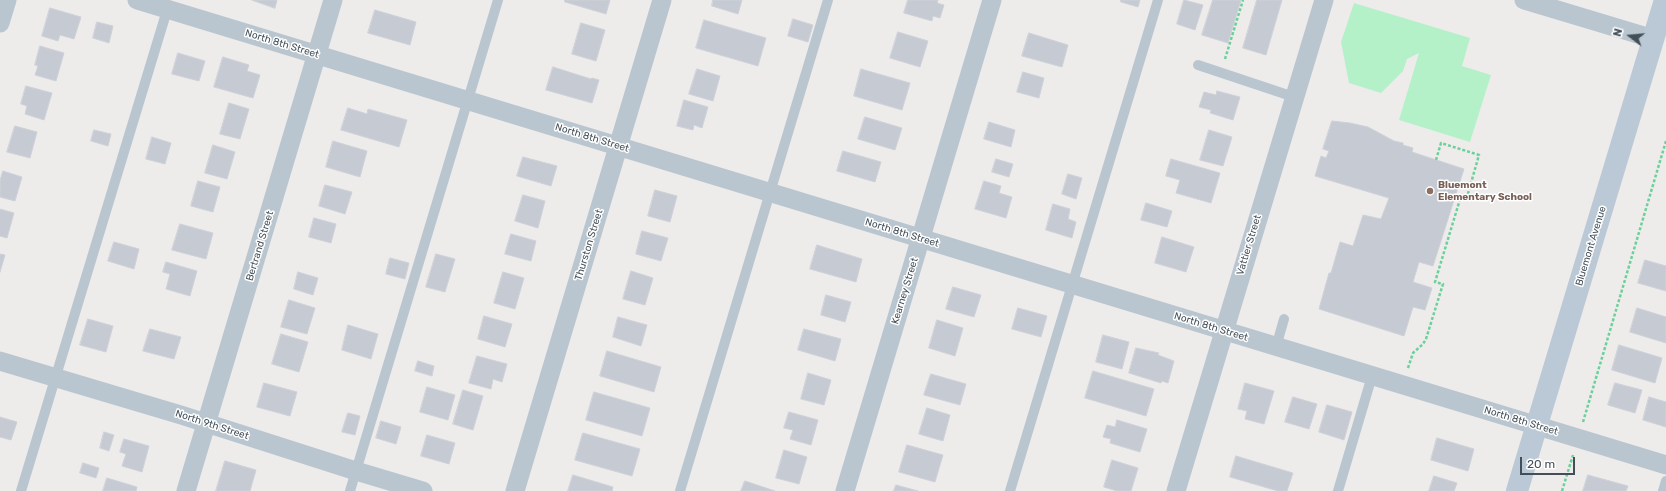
<!DOCTYPE html>
<html>
<head>
<meta charset="utf-8">
<style>
  body { margin:0 }
  #map { position:relative; width:1666px; height:491px; overflow:hidden; background:#eeebeb; font-family:Rubik,sans-serif }
  canvas { display:block }
  .north { position:absolute; left:1610px; top:16px; width:40px; height:40px; -webkit-text-stroke:3px #fff; paint-order:stroke; rotate:286deg; font-size:11px; font-weight:700; line-height:16px; text-align:center; color:#424f59 }
  .north::after { content:''; display:block; margin:auto; width:14px; height:18px; background:#424f59; clip-path:polygon(50% 0,100% 100%,50% 72%,0 100%) }
  .scale { position:absolute; left:1520px; top:457px; width:55px; height:18px; box-sizing:border-box; border:2px solid #424f59; border-top:0; padding-left:5px; font-size:12px; line-height:14px; white-space:nowrap; color:#424f59; -webkit-text-stroke:3px #fff; paint-order:stroke }
</style>
</head>
<body>
<div id="map">
<canvas width="1666" height="491"></canvas>
<div class="north">N</div>
<div class="scale">20 m</div>
</div>
<script>
const g = document.querySelector('canvas').getContext('2d');
g.lineJoin = 'round';
function paint(path, color) {
  g.fillStyle = color;
  g.fill(path, 'evenodd');
}
function stroke(path, color, width, dash) {
  g.strokeStyle = color;
  g.lineWidth = width;
  g.lineCap = dash ? 'butt' : 'round';
  g.setLineDash(dash || []);
  g.stroke(path);
}
function write(font, color, halo, rows, align = 'center') {
  g.font = font + ' Rubik,sans-serif';
  g.lineWidth = 3;
  g.setLineDash([]);
  g.textBaseline = 'middle';
  g.strokeStyle = halo;
  g.fillStyle = color;
  for (const [text, x, y, turn = 0] of rows) {
    g.save();
    g.translate(x, y);
    g.rotate((+turn || 0) * Math.PI / 180);
    g.textAlign = isNaN(turn) ? turn : align;
    if (halo) g.strokeText(text, 0, 0);
    g.fillText(text, 0, 0);
    g.restore();
  }
}
const green = new Path2D(`
  M1354 3 1470 38 1462 66 1491 75 1470 142 1399 120 1419 53 1407 59 1403 71 1381 93 1349 83 1341 42Z`);
const building = new Path2D(`
  M252 0H277L275 8Z
  M565 0H610L606 14 565 2Z
  M713 0H742L738 14 712 6Z
  M908 0H938L937 3 944 5 940 18 933 16 932 21 904 13Z
  M1121 0H1140L1138 7 1121 2Z
  M1184 0 1203 5 1195 30 1177 24Z
  M1213 0H1241L1228 43 1202 35Z
  M1257 0H1282L1266 55 1243 48Z
  M50 8 81 17 74 39 60 35 58 41 42 36Z
  M375 10 416 22 410 45 368 33Z
  M793 19 813 25 808 42 788 36Z
  M704 20 766 38 758 66 696 48Z
  M97 22 113 26 109 43 93 38Z
  M581 23 605 30 596 61 572 54Z
  M898 32 928 41 920 67 890 58Z
  M1029 33 1068 45 1062 67 1022 56Z
  M40 46 64 53 56 81 35 75 38 66 35 65Z
  M178 53 205 61 199 81 172 74Z
  M223 57 249 65 247 71 260 75 253 98 214 87Z
  M553 67 591 79 592 78 599 80 592 103 546 90Z
  M697 69 720 76 713 101 689 94Z
  M861 69 910 83 902 110 854 96Z
  M1023 72 1044 78 1039 98 1017 92Z
  M26 86 52 93 44 120 25 114 27 106 21 104Z
  M1217 91 1240 97 1233 120 1210 113 1211 110 1199 107 1204 92 1216 95Z
  M684 100 708 107 702 128 694 125 693 130 677 126Z
  M229 103 249 109 240 139 220 134Z
  M348 108 367 114 368 109 407 120 399 147 341 130Z
  M865 117 902 128 895 150 858 139Z
  M1332 121 1350 123 1368 127 1394 141 1403 143V145L1413 148 1412 152 1464 169 1433 266 1419 262 1413 282 1432 288 1425 310 1413 307 1404 336 1319 309 1329 273H1331L1340 242 1353 246 1363 215 1381 219 1389 198 1315 176 1321 156 1326 158 1329 151 1323 149Z
  M989 122 1015 130 1011 147 984 139Z
  M15 126 37 132 30 158 7 152Z
  M94 130 111 134 108 146 91 141Z
  M1209 130 1232 137 1223 166 1200 160Z
  M152 137 171 143 165 164 146 159Z
  M333 141 367 151 360 177 326 167Z
  M213 145 235 152 227 179 205 173Z
  M843 151 881 162 875 182 837 171Z
  M523 157 557 166 551 186 517 176Z
  M996 159 1013 164 1009 177 992 172Z
  M1171 159 1220 173 1211 203 1176 193 1180 180 1166 176Z
  M3 171 22 177 15 201 0 197V181Z
  M1068 174 1082 178 1076 199 1062 194Z
  M198 181 220 187 213 212 191 206Z
  M984 181 1001 186 999 193 1012 197 1006 218 975 209Z
  M325 185 352 192 345 214 319 206Z
  M655 190 677 196 670 222 648 216Z
  M523 195 545 201 538 228 515 221Z
  M1146 203 1172 211 1167 227 1141 220Z
  M1053 204 1070 209 1068 219 1076 222 1072 238 1046 230Z
  M0 209 14 213 7 238 0 236Z
  M314 218 336 224 331 243 309 237Z
  M180 224 213 233 206 259 172 250Z
  M642 231 668 238 661 261 636 254Z
  M511 234 536 241 531 261 505 254Z
  M1162 237 1194 247 1186 272 1155 263Z
  M114 242 139 249 134 269 108 261Z
  M817 245 862 259 856 282 810 269Z
  M0 254 5 255 0 272Z
  M436 254 455 259 445 292 426 287Z
  M390 258 409 263 405 279 386 274Z
  M1645 260 1666 266V291L1638 283Z
  M166 262 197 271 190 296 166 289 170 274 163 272Z
  M631 271 653 278 645 305 623 299Z
  M298 272 318 278 313 295 294 289Z
  M503 272 524 278 515 309 494 303Z
  M953 287 981 295 974 317 946 309Z
  M826 295 851 302 845 322 821 315Z
  M289 300 315 308 307 334 281 327Z
  M1018 308 1047 316 1041 337 1012 329Z
  M1637 308 1666 317V343L1630 332Z
  M484 316 512 324 505 347 478 339Z
  M618 317 647 325 641 346 613 337Z
  M88 319 113 326 106 352 80 345Z
  M937 320 963 328 955 356 929 348Z
  M348 325 378 334 371 359 342 350Z
  M150 329 181 337 174 359 143 351Z
  M804 329 841 339 835 361 798 350Z
  M281 334 308 342 299 372 272 364Z
  M1103 335 1129 342 1122 369 1096 362Z
  M1619 345 1662 358 1655 383 1612 370Z
  M1136 348 1159 353 1158 355 1174 361 1168 383 1162 381 1161 383 1129 373Z
  M607 351 661 367 654 392 600 376Z
  M477 356 507 364 502 382 493 379 491 389 469 383Z
  M418 361 434 366 432 376 415 371Z
  M1093 371 1154 389 1146 416 1085 398Z
  M808 373 831 380 824 405 801 399Z
  M931 374 966 384 960 405 924 395Z
  M264 383 297 392 290 416 257 407Z
  M1245 383 1274 391 1264 424 1245 419 1247 411 1238 409Z
  M1615 383 1642 390 1635 413 1608 405Z
  M427 387 455 395 448 420 420 412Z
  M463 390 483 396 473 430 453 424Z
  M594 392 650 408 642 436 586 420Z
  M1293 397 1317 404 1309 429 1285 422Z
  M1649 397 1666 402V427L1643 420Z
  M1327 405 1352 412 1344 440 1319 432Z
  M927 408 950 415 943 441 919 434Z
  M789 412 818 420 811 445 790 439 793 430 784 428Z
  M348 413 360 416 355 435 342 432Z
  M0 417 17 422 11 440 0 437Z
  M1117 420 1147 429 1140 452 1110 443 1111 439 1103 437 1107 425 1115 427Z
  M381 421 401 427 396 444 376 438Z
  M104 432 114 435 109 451 100 448Z
  M583 433 640 449 632 476 575 460Z
  M427 435 455 443 449 464 421 456Z
  M1437 438 1474 449 1468 471 1431 460Z
  M124 439 149 446 142 472 122 466 126 454 120 452Z
  M907 445 943 455 935 482 899 472Z
  M784 450 807 457 799 484 776 478Z
  M1236 456 1293 473 1287 491H1278L1230 477Z
  M1112 460 1138 468 1131 491H1117L1104 487Z
  M225 461 256 470 250 491H216Z
  M83 463 99 468 96 478 80 473Z
  M573 475 613 487 612 491H568Z
  M1588 475 1628 486 1626 491H1583Z
  M1434 476 1457 483 1454 491H1429Z
  M107 478 137 487 136 491H103Z
  M745 481 775 491H741Z
  M896 485 918 491H894Z`);
const path = new Path2D(`
  M1225 59 1243 0
  M1408 368 1413 353 1423 344 1426 339 1443 284 1435 282 1461 196 1467 197 1479 155 1441 143 1436 160
  M1583 422 1666 141
  M1562 491 1573 455`);
const service = new Path2D(`
  M1198 65 1294 97
  M1276 347 1284 319
  M21 491 168 7
  M350 491 498 0
  M680 491 828 0
  M1010 491 1158 0
  M1338 491 1372 376
  M1663 491 1666 481`);
const minor = new Path2D(`
  M137 0 1666 465
  M1524 0 1654 39
  M0 23 7 0
  M0 361 181 415 356 471 423 491
  M186 491 333 0
  M515 491 662 0
  M845 491 992 0
  M1176 491 1324 0`);
const secondary = new Path2D(`
  M1517 491 1665 0`);
const markers = [
  [1430,191,4,"#8d6e63"]
];
const streetNames = [
  ["North 8th Street",282,44,17],
  ["North 8th Street",592,138,17],
  ["North 8th Street",902,233,17],
  ["Thurston Street",589,245,-73],
  ["Vattier Street",1249,245,-73],
  ["Bertrand Street",260,246,-73],
  ["Bluemont Avenue",1591,246,-73],
  ["Kearney Street",905,291,-73],
  ["North 8th Street",1211,327,17],
  ["North 8th Street",1521,421,17],
  ["North 9th Street",212,425,18]
];
const educationNames = [
  ["Bluemont",1438,185],
  ["Elementary School",1438,197]
];
paint(green, '#b4f1c9');
paint(building, '#c6cad2');
stroke(building, '#ced1d8', 1);
stroke(path, '#6ad19a', 2.5, [3, 2]);
stroke(service, '#bac6cf', 10);
stroke(minor, '#bac6cf', 19);
stroke(secondary, '#bbc9d6', 22);
for (const [x, y, r, color] of markers) {
  const dot = new Path2D();
  dot.arc(x, y, r, 0, 2 * Math.PI);
  g.fillStyle = color;
  g.fill(dot);
  stroke(dot, '#fff', 1.5);
}
write('10px', '#424f59', '#fff', streetNames);
write('bold 10px', '#785e54', '#fff', educationNames, 'left');
</script>
</body>
</html>
